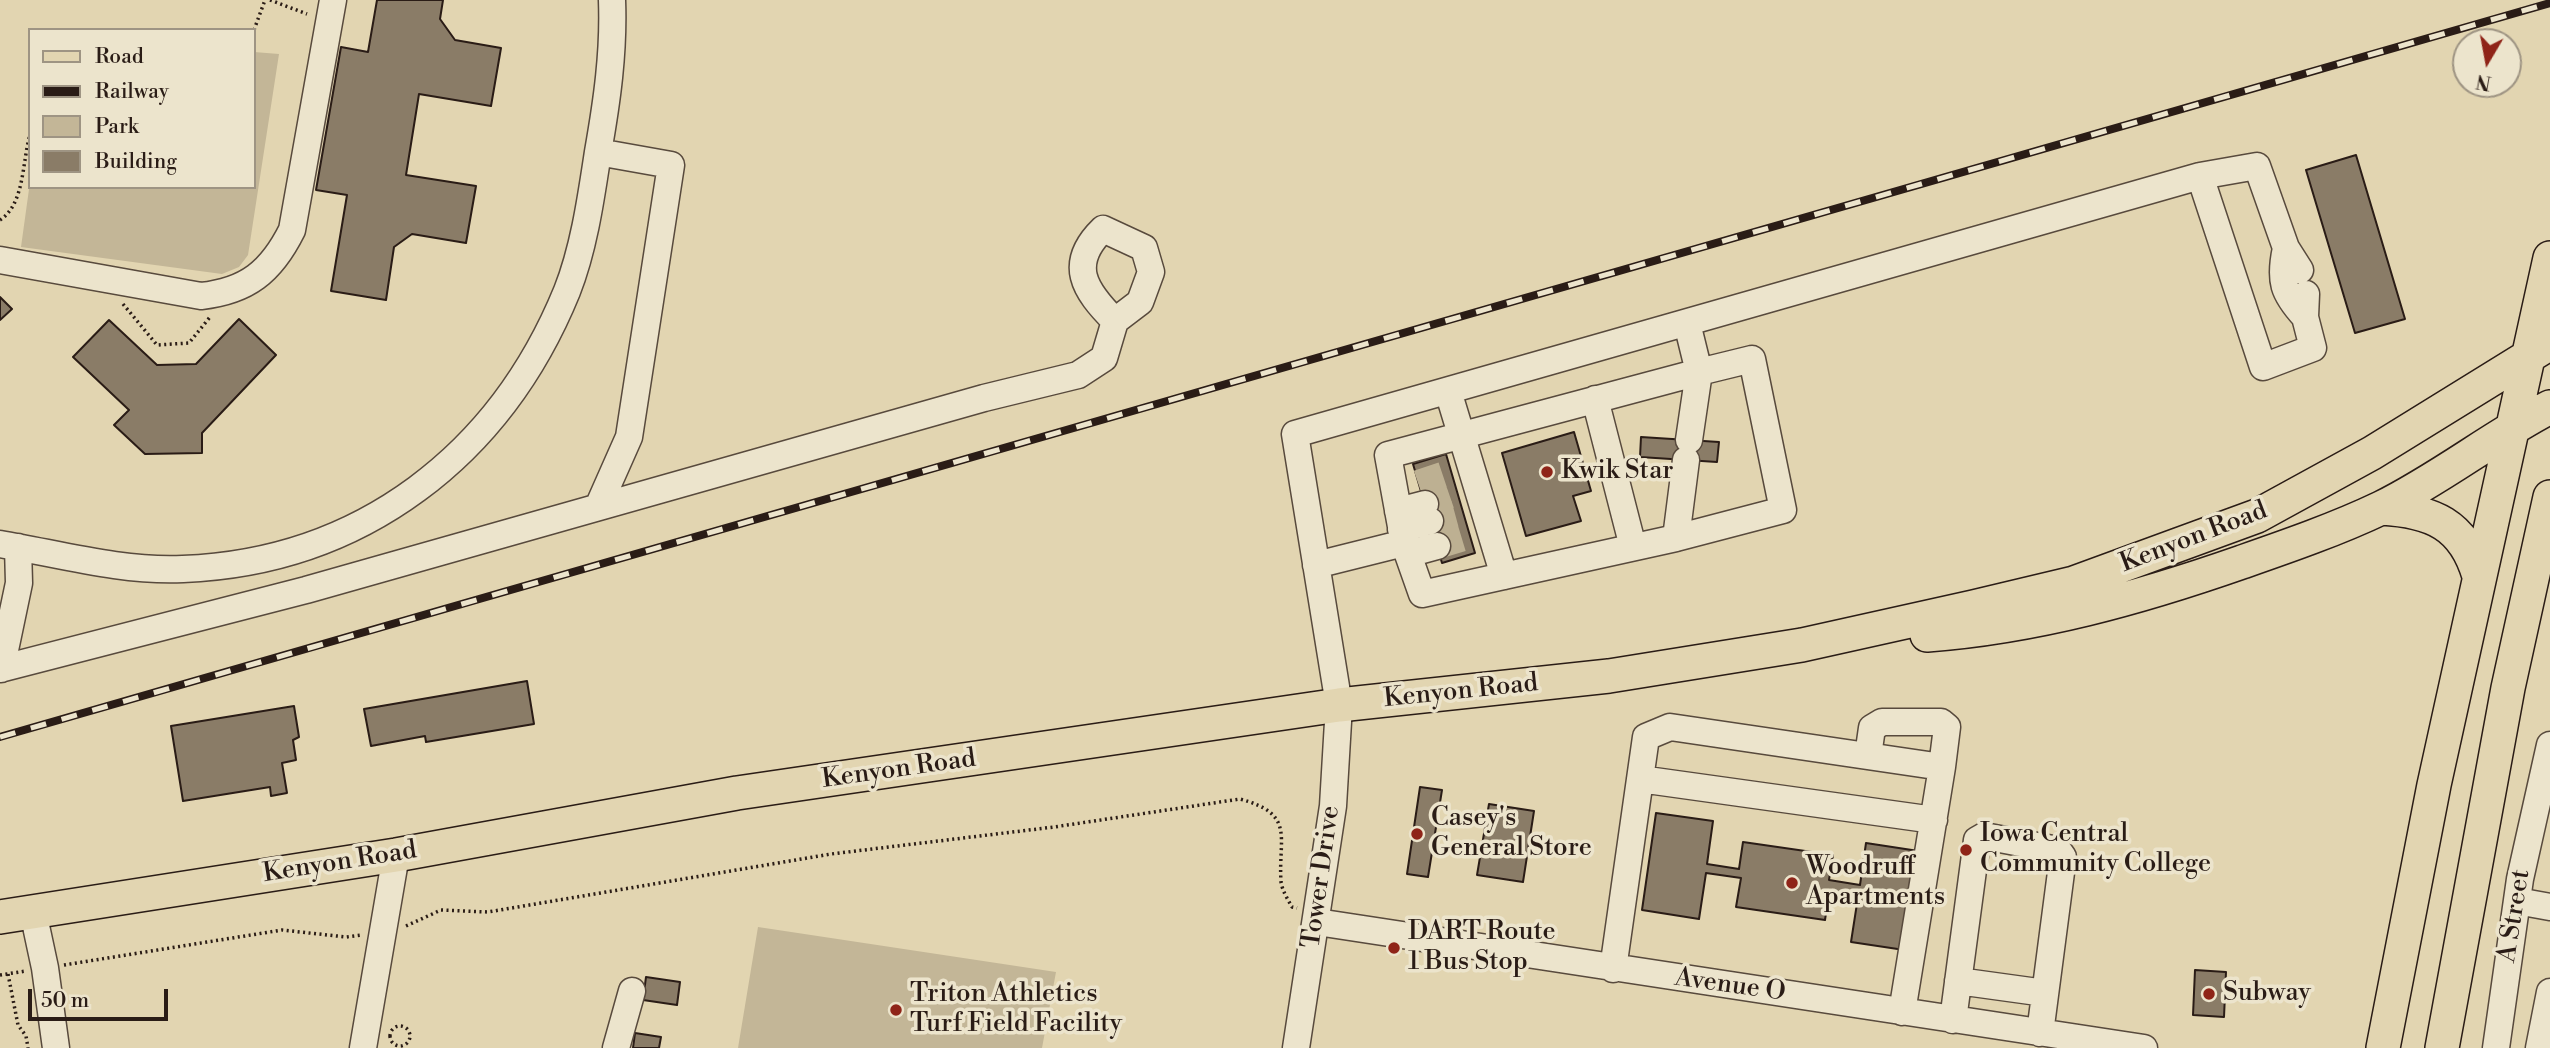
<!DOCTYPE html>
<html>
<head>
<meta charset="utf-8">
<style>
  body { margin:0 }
  #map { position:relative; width:2550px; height:1048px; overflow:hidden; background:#e2d5b1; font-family:"Libre Bodoni",serif }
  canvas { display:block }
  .legend { position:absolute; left:28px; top:28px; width:228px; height:161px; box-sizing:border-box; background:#ece4cc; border:2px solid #9e9483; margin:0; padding:9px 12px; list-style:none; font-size:21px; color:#2a1c16 }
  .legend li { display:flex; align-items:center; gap:14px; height:35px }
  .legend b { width:35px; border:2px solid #9e9483 }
  .north { position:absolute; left:2452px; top:28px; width:70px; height:70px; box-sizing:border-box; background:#ece4cc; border:2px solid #9e9483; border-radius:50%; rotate:190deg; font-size:19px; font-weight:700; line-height:28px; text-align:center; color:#2a1c16 }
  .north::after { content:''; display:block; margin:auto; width:24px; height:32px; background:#8f2418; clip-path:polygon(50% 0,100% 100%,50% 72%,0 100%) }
  .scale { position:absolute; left:28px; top:989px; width:140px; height:32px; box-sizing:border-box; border:4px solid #2a1c16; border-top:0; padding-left:9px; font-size:21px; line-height:24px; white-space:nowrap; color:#2a1c16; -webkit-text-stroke:5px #ece4cc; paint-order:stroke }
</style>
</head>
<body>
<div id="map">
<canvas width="2550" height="1048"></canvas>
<ul class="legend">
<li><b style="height:9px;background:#e2d5b1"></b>Road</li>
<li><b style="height:9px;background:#2a1c16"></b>Railway</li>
<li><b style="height:19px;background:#c3b697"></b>Park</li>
<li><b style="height:19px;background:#8a7c67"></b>Building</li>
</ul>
<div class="north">N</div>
<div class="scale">50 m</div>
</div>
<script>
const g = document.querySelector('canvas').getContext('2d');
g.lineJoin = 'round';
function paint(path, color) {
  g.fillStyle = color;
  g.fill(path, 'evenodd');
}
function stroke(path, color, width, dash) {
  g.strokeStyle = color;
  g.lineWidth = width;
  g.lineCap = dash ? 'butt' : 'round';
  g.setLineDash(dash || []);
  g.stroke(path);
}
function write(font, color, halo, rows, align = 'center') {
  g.font = font + ' "Libre Bodoni",serif';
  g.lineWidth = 7;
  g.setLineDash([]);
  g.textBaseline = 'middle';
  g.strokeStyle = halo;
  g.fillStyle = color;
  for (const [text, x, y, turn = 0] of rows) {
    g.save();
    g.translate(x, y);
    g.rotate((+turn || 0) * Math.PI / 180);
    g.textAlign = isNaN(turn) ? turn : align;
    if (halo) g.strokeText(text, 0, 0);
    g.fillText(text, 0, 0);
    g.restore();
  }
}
const green = new Path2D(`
  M254 52 279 54 248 255 239 267 222 274 21 247 30 182V187H254Z
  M758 927 1056 972 1042 1048H738Z`);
const building = new Path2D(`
  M377 0H443L440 19 455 40 501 48 491 106 419 94 406 175 476 186 466 243 412 234 394 247 386 300 331 291 347 195 316 190 341 47 368 52Z
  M2356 155 2405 319 2355 333 2306 170Z
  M0 297 12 309 0 320Z
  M239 319 276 355 202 433V453L145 454 114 425 129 410 73 357 109 320 157 365 196 364Z
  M1574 432 1591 491 1573 496 1581 521 1526 536 1502 453Z
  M1641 437 1719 442 1717 462 1640 457Z
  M1446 454 1475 553 1442 563 1413 464Z
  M527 681 534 724 426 742 425 736 371 746 364 709Z
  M294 706 299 737 293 740 296 760 282 763 287 793 271 796 270 787 183 801 171 726Z
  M1420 787 1442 790 1428 877 1407 874Z
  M1489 804 1534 811 1523 882 1477 875Z
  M1656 813 1713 821 1707 864 1739 869 1743 842 1833 855 1829 880 1860 885 1866 843 1925 852 1911 951 1851 942 1858 897 1829 893 1825 920 1736 907 1741 878 1706 873 1699 919 1642 910Z
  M2195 970 2226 972 2224 1017 2193 1015Z
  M646 977 680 982 677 1005 643 1000Z
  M635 1033 661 1037 659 1048H633Z`);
const minorTunnel = new Path2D(`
  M1418 483 1451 472
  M1425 504 1457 493
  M1430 521 1463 512
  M1437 546 1470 536`);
const path = new Path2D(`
  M270 0 307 14
  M254 30 265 0
  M0 220C25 204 22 161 30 135
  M123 304 157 345 189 343 210 317
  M406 926 441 910 488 912 831 854 1054 827 1240 799C1296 814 1278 837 1281 882 1282 890 1288 900 1292 907L1297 908
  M64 965 282 930 346 937 361 935
  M8 974 18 1025 26 1036 28 1048
  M0 975 26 971
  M390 1036a10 10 0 1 1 20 0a10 10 0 1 1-20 0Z`);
const minor = new Path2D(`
  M598 152 671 165 629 437 598 507
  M2200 176 2263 367 2313 348 2305 317 2306 294
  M2286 248C2279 281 2283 293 2305 317
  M0 260 201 296C247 291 271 272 292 230L333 0
  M1448 391 1504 576
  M1595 399 1633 547
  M1398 511 1425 504
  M1401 529 1430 521
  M1676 538 1686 460
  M1404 543 1422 594 1676 538 1783 510 1752 359 1699 372 1689 440
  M0 544C59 554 123 572 183 569 362 562 500 455 567 291 584 248 591 198 598 152 607 101 614 52 612 0
  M1408 554 1437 546
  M1316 565 1404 543 1388 455 1699 372 1687 323
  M0 669 306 590 984 398 1078 375 1104 358 1115 321 1140 302 1151 272 1144 248 1103 229C1067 264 1084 290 1115 321
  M1 669 19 583 18 547
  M1868 756 1872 728 1882 722H1941L1947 727 1942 767
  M1640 779 1934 820
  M2517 901 2550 907
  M33 912 45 968 56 1048
  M1317 922 2144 1048
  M1613 969 1646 737 1670 727 1942 767 1902 1012
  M1958 981 2045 993
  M1953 1020 1977 840 1984 836 2058 850 2063 857 2040 1033
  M363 1048 396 855
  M616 1048 632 991
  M1296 1048 1333 806 1339 705 1295 434 2200 176 2257 166 2286 248 2300 270
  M2496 1048 2520 879 2550 745
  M2539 1048 2550 992`);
const major = new Path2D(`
  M2381 508C2432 511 2464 524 2479 576
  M1927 635C2035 627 2139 598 2242 562 2288 546 2337 529 2381 508 2440 479 2492 437 2550 407
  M0 917 396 855 737 793 1339 705 1609 676 1802 645 1973 607 2074 583 2257 516 2372 453 2550 343
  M2383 1048 2434 785 2550 258
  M2442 1048 2508 688 2550 497`);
const rail = new Path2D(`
  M0 737 2550 3`);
const markers = [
  [1547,472,7,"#8f2418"],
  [1417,834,7,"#8f2418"],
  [1966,850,7,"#8f2418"],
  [1792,883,7,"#8f2418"],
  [1394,948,7,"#8f2418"],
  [2209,994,7,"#8f2418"],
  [896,1010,7,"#8f2418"]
];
const poiNames = [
  ["Kwik Star",1561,472],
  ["Casey's",1431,819],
  ["General Store",1431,849],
  ["Iowa Central",1980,835],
  ["Community College",1980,865],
  ["Woodruff",1806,868],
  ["Apartments",1806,898],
  ["DART Route",1408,933],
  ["1 Bus Stop",1408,963],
  ["Subway",2223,994],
  ["Triton Athletics",910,995],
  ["Turf Field Facility",910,1025]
];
const streetNames = [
  ["Kenyon Road",2194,538,-21],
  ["Kenyon Road",1461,692,-6],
  ["Kenyon Road",899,770,-8],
  ["Kenyon Road",340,863,-9],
  ["Tower Drive",1322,877,-82],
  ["A Street",2515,916,-81],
  ["Avenue O",1730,986,8]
];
paint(green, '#c3b697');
paint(building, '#8a7c67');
stroke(building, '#2a1c16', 2);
stroke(minorTunnel, '#bdb092', 26, [26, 13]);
stroke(minor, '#584a3d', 29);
stroke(major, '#2a1c16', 36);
stroke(path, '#2a1c16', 3.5, [2, 3.5]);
stroke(minor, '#ece4cc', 26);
stroke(major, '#e2d5b1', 33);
stroke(rail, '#2a1c16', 8);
stroke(rail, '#ece4cc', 5, [16]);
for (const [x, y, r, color] of markers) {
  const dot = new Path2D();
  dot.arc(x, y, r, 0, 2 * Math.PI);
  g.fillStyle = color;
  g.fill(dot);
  stroke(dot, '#ece4cc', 2.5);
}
write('26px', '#2a1c16', '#ece4cc', poiNames, 'left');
write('26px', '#2a1c16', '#ece4cc', streetNames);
</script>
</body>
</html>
